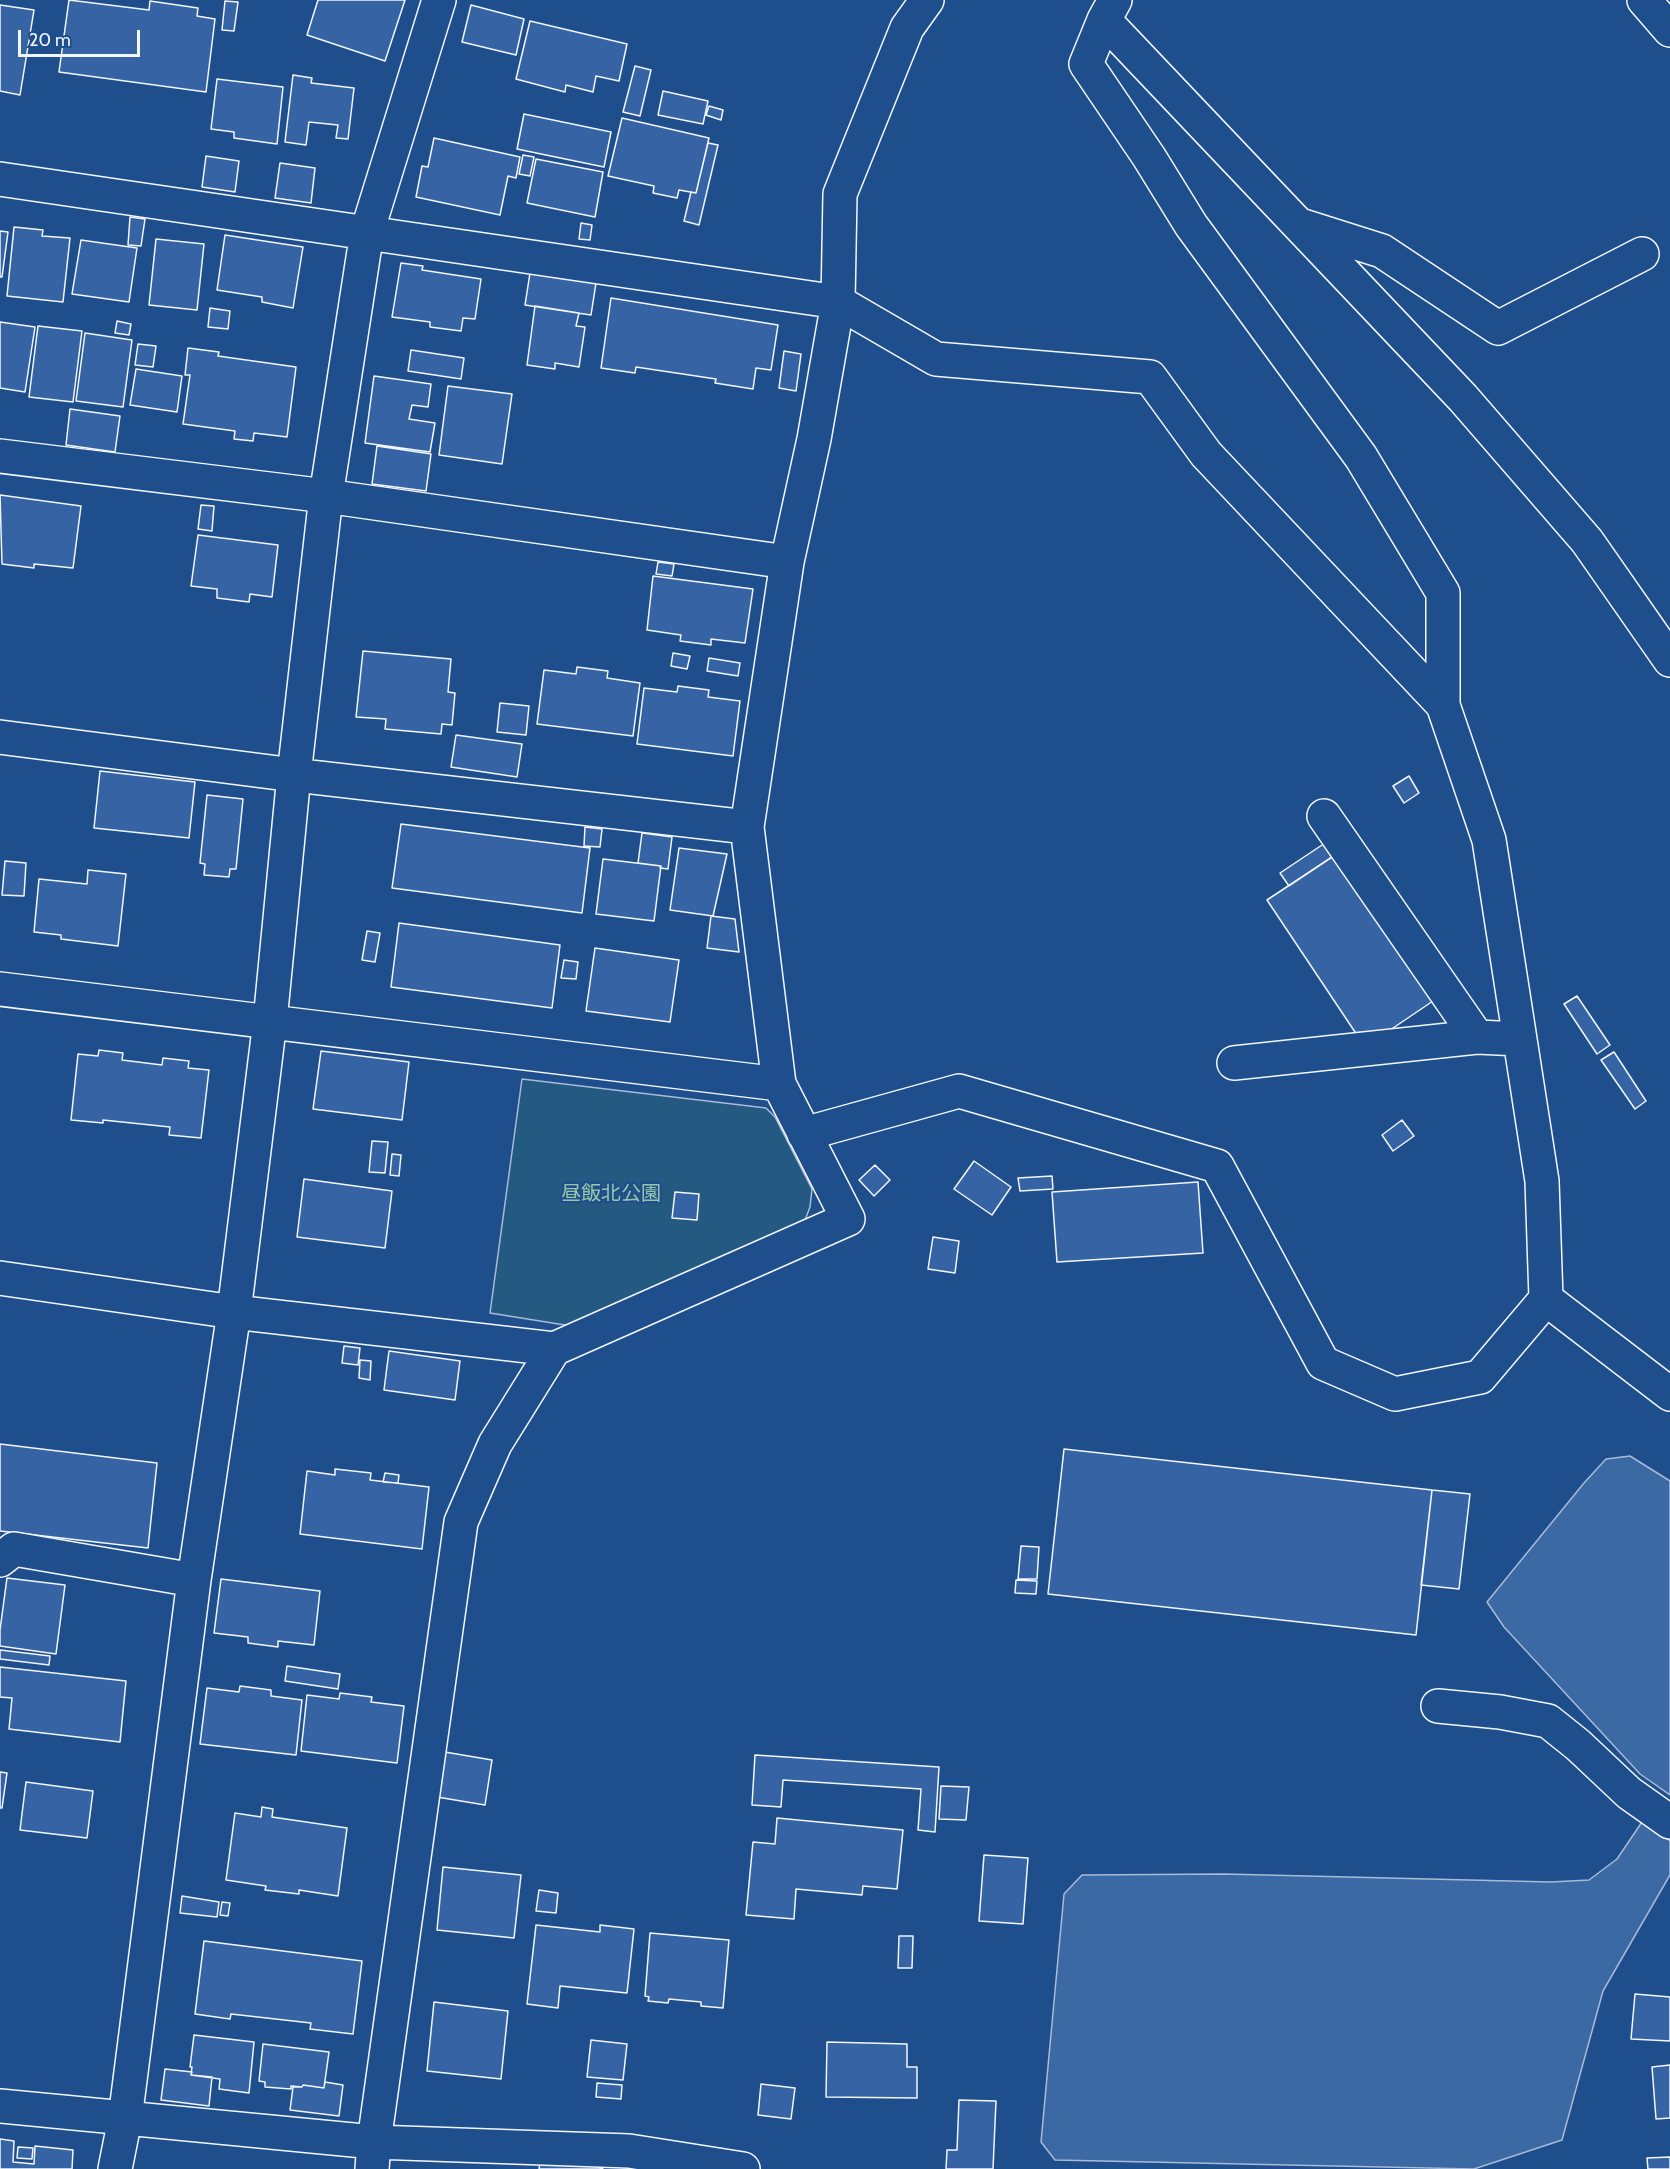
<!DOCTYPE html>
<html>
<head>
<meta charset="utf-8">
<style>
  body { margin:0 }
  #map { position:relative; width:1670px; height:2169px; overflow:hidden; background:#1f4e8c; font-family:Cabin,sans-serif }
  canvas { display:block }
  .scale { position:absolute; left:18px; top:30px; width:122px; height:27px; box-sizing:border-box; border:3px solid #f2f6ff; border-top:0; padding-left:8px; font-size:18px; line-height:21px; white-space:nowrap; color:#f2f6ff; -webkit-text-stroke:4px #1f4e8c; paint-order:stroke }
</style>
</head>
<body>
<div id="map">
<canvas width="1670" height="2169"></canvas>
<div class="scale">20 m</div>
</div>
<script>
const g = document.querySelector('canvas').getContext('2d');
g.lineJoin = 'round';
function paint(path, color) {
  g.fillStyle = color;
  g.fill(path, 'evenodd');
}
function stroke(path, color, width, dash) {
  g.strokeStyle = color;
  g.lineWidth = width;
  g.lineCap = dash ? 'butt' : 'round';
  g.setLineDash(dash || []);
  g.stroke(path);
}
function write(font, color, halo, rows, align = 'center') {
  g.font = font + ' Cabin,"Noto Sans JP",sans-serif';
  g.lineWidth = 4.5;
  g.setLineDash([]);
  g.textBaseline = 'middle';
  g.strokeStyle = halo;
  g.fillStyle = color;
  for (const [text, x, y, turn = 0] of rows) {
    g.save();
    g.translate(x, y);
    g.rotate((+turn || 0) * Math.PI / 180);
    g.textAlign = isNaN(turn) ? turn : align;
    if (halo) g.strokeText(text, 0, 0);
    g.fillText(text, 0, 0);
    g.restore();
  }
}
const green = new Path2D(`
  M522 1079 766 1108 775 1117 812 1189 810 1207 805 1220 571 1326 490 1313Z`);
const water = new Path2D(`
  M1630 1456 1670 1481V1795L1640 1774 1504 1627 1487 1602 1584 1483 1606 1459Z
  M1642 1822 1670 1841V1875L1603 1991 1562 2140 1474 2169 1055 2160 1041 2142 1064 1894 1082 1875 1225 1874 1551 1882 1589 1880 1617 1859Z`);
const building = new Path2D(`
  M69 0 149 10 150 1 198 8 197 16 215 19 206 92 59 72Z
  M318 0H405L385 61 307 35Z
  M225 1 238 2 234 31 222 30Z
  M0 5 34 10 20 95 0 91Z
  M471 5 524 19 516 55 462 42Z
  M530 21 627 44 619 81 596 76 593 92 566 85 565 92 516 79Z
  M635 66 651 70 640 116 623 112Z
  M293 75 312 78 311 83 354 88 348 139 336 138 338 125 309 122 306 145 285 142Z
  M217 79 283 87 277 144 234 138V132L211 129Z
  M663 91 708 101 703 124 658 115Z
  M709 106 723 110 721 120 706 115Z
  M524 114 611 132 604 167 517 149Z
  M622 118 709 138 696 193 679 190 677 198 653 193 654 186 608 176Z
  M434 138 520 157 516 178 508 176 500 215 416 197 422 166 428 167Z
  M708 143 718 145 699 225 684 221 691 192 696 193Z
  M523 155 534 157 530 176 519 174Z
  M206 156 239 161 235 192 202 187Z
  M536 159 603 172 595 217 527 203Z
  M280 163 315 168 311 203 275 198Z
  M130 217 145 219 141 246 128 245Z
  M581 223 592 225 590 240 579 239Z
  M14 227 43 230 42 236 70 238 63 302 7 296Z
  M0 231 8 232 2 277H0Z
  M225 235 303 247 293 308 262 302V297L217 290Z
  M156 239 204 244 197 310 149 305Z
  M81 240 137 248 129 302 72 294Z
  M401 263 423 266 422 270 481 279 475 319 463 318 461 331 430 327V322L392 317Z
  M530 273 596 283 591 315 525 305Z
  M611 298 778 325 771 370 756 368 753 389 715 383 716 379 636 367 635 373 601 368Z
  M535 306 579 313 576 326 585 327 579 367 555 363V369L527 365Z
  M210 308 230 311 228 329 208 327Z
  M117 321 131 324 129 335 115 333Z
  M0 322 35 327 25 392 0 388Z
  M38 326 82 331 73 402 29 397Z
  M85 333 132 340 123 407 76 401Z
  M138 344 156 346 153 367 135 365Z
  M188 348 219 352 218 356 296 367 287 437 254 433 253 441 234 439 235 431 183 424 190 375H185Z
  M411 350 464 358 461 379 408 371Z
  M784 351 801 354 796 391 779 388Z
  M136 369 182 376 177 412 130 405Z
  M374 376 431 384 428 407 412 405 409 419 435 423 430 452 365 443Z
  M448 386 512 394 502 464 439 455Z
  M70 409 120 416 115 452 66 445Z
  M377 446 431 454 426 491 372 484Z
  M0 495 81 506 73 568 34 564V568L2 564Z
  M201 505 214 506 212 531 198 529Z
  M198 535 278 545 272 597 250 594 249 602 217 598V589L191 586Z
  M658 562 674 564 672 576 656 574Z
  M653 576 753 589 745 643 711 639V645L680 641 681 635 647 630Z
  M363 651 451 659 448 692 455 693 452 725 442 724 441 734 385 729 386 719 356 717Z
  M673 653 690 656 687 669 671 666Z
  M709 658 740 663 738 676 707 671Z
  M577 667 608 671 607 678 640 683 633 736 537 724 544 670 576 674Z
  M678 686 709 690 708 697 740 701 733 756 637 744 644 688 677 692Z
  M500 703 529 706 526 735 497 732Z
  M456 735 522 744 517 777 451 767Z
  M100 771 195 782 189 838 94 828Z
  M1409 776 1419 793 1404 803 1393 786Z
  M207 795 243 799 236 869H230L229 877 204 875 205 864 200 863Z
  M401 824 590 848 582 913 392 888Z
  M585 827 602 829 600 847 584 846Z
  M642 833 672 837 668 869 660 868 661 866 638 863Z
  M1325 843 1334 856 1289 886 1280 873Z
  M679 848 727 854 713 916 670 910Z
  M1338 853 1436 999 1365 1047 1267 900Z
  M603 859 661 866 654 921 596 914Z
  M5 861 26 863 24 896 2 895Z
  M88 870 126 874 118 946 61 939V935L34 932 39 879 87 884Z
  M711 916 735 919 739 952 707 948Z
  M399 923 560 945 552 1008 391 987Z
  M367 931 380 933 375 962 362 960Z
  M595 948 679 960 670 1022 586 1011Z
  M564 960 578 962 576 979 561 978Z
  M1577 996 1610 1045 1597 1054 1564 1004Z
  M99 1050 123 1053 122 1060 162 1065 163 1058 189 1061 188 1068 209 1070 201 1138 169 1135 170 1127 103 1120V1123L71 1120 78 1054 98 1056Z
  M321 1051 409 1062 402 1120 313 1109Z
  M1614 1052 1646 1101 1635 1109 1601 1060Z
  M1402 1120 1414 1136 1393 1151 1382 1135Z
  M372 1141 388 1142 385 1173 369 1172Z
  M392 1154 401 1155 399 1176 390 1175Z
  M974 1161 1011 1187 992 1215 954 1189Z
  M875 1165 890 1180 874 1196 859 1180Z
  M1052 1176 1053 1189 1020 1191 1018 1178Z
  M304 1179 392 1191 385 1248 297 1237Z
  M1198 1182 1203 1253 1057 1262 1052 1192Z
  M675 1192 699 1194 697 1220 672 1218Z
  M933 1237 959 1241 955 1273 928 1269Z
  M344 1346 360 1348 358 1365 342 1363Z
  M389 1351 460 1361 455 1400 384 1390Z
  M360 1360 371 1361 370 1380 359 1378Z
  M0 1444 157 1463 148 1548 0 1531Z
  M1064 1449 1432 1490 1416 1635 1048 1594Z
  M335 1469 371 1473 370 1480 429 1487 422 1549 300 1534 307 1471 335 1475Z
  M385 1473 399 1475 398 1483 383 1482Z
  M1432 1490 1470 1494 1459 1589 1421 1585Z
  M1021 1546 1039 1547 1037 1579H1018Z
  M7 1578 65 1585 56 1654 0 1646V1630Z
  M221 1579 320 1591 314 1645 278 1641V1647L248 1643V1637L214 1633Z
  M1016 1580 1037 1581 1036 1594 1015 1593Z
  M0 1650 50 1656 49 1665 0 1659Z
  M287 1666 340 1674 338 1689 285 1681Z
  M0 1667 126 1681 120 1742 9 1729 12 1698 0 1697Z
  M240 1686 271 1690V1696L302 1700 296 1755 200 1744 207 1688 239 1692Z
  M340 1693 372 1697 371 1702 404 1706 397 1763 301 1751 307 1695 339 1699Z
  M439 1751 492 1760 485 1805 431 1796Z
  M755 1755 939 1767 935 1832 918 1830 921 1789 783 1780 781 1807 752 1805Z
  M0 1772 7 1773 2 1808H0Z
  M26 1782 93 1791 87 1838 20 1830Z
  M941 1786 969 1787 966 1820 939 1819Z
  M262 1807 273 1809 272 1817 347 1828 338 1896 299 1890V1894L265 1890 266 1886 226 1880 235 1813 261 1817Z
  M777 1818 903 1830 897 1889 863 1886 862 1895 796 1889 794 1919 746 1915 753 1842 775 1844Z
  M984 1855 1028 1858 1023 1924 979 1921Z
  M443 1867 521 1875 514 1938 437 1930Z
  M539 1890 558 1893 556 1913 536 1911Z
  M182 1896 219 1902 217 1917 180 1913Z
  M222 1902 230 1903 228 1916 220 1915Z
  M536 1925 600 1932V1925L634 1929 627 1993 560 1986 558 2008 527 2004Z
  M650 1933 729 1940 723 2008 701 2006V2002L669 1999 668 2003 648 2001 649 1997 645 1996Z
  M899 1936H913L912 1968H898Z
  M204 1941 362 1961 353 2034 310 2029 311 2023 231 2014 230 2019 195 2014Z
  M1635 1994 1670 1997V2041L1631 2039Z
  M434 2002 508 2011 501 2079 427 2071Z
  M194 2035 254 2042 249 2093 219 2089 220 2079 191 2075 192 2067H190Z
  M591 2040 627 2044 623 2080 587 2077Z
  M827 2042 907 2044V2067H917V2098L826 2097Z
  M263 2044 329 2052 324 2088 303 2085 302 2087 291 2086V2089L265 2087V2082L259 2081Z
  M1670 2065V2118L1656 2119 1652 2067Z
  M165 2069 192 2072 191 2075 212 2077 209 2106 161 2100Z
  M325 2082 343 2085 339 2116 290 2110 293 2087H302L303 2085 324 2088Z
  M597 2083 622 2085 621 2099 596 2097Z
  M761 2084 795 2088 791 2119 758 2115Z
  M959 2100 996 2101 993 2169H946L947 2150H957Z
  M0 2139 14 2141 13 2162 34 2164 35 2146 73 2150 72 2169H0Z
  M18 2147 33 2148 32 2159 17 2158Z
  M1670 2157V2169H1648L1647 2158Z
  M540 2162 597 2166 603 2169H539Z`);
const minor = new Path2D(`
  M1644 0 1670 30
  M1104 20 1463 398 1587 541 1670 660
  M0 179 838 302 936 359 1150 377 1206 454 1443 705
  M1303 226 1382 251 1498 328 1642 254
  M0 456 326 496 787 562
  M0 737 294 775 747 827
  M1324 816 1477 1037 1520 1039
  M0 989 779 1084
  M1234 1063 1477 1037
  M804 1134 959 1091 1217 1166 1323 1363 1395 1394 1480 1377 1546 1299 1542 1181 1489 840 1443 705V593L1361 457 1191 225 1149 157 1086 64 1104 20 1115 0
  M0 1278 234 1312 554 1349 848 1219 779 1084 747 827 787 562 814 439 838 302 840 194 907 28 927 0
  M1546 1299 1670 1394
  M0 1560 14 1549 194 1580
  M1438 1706 1500 1712 1548 1721 1578 1745 1629 1793 1670 1822
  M0 2106 374 2142 461 1522 495 1444 554 1349
  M115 2169 125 2119 194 1580 234 1312 270 1021 294 775 326 496 367 232 439 0
  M372 2169 374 2142 629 2151 743 2169`);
const parkNames = [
  ["昼飯北公園",611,1194]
];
paint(green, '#245a82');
stroke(green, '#a8bbd7', 1.5);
paint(water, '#3b69a3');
stroke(water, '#a8bbd7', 1.5);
paint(building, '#3563a3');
stroke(building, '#f2f6ff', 1.5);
stroke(minor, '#f2f6ff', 36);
stroke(minor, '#1f4e8c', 33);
write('20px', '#97c8a6', '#1f4e8c', parkNames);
</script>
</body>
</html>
